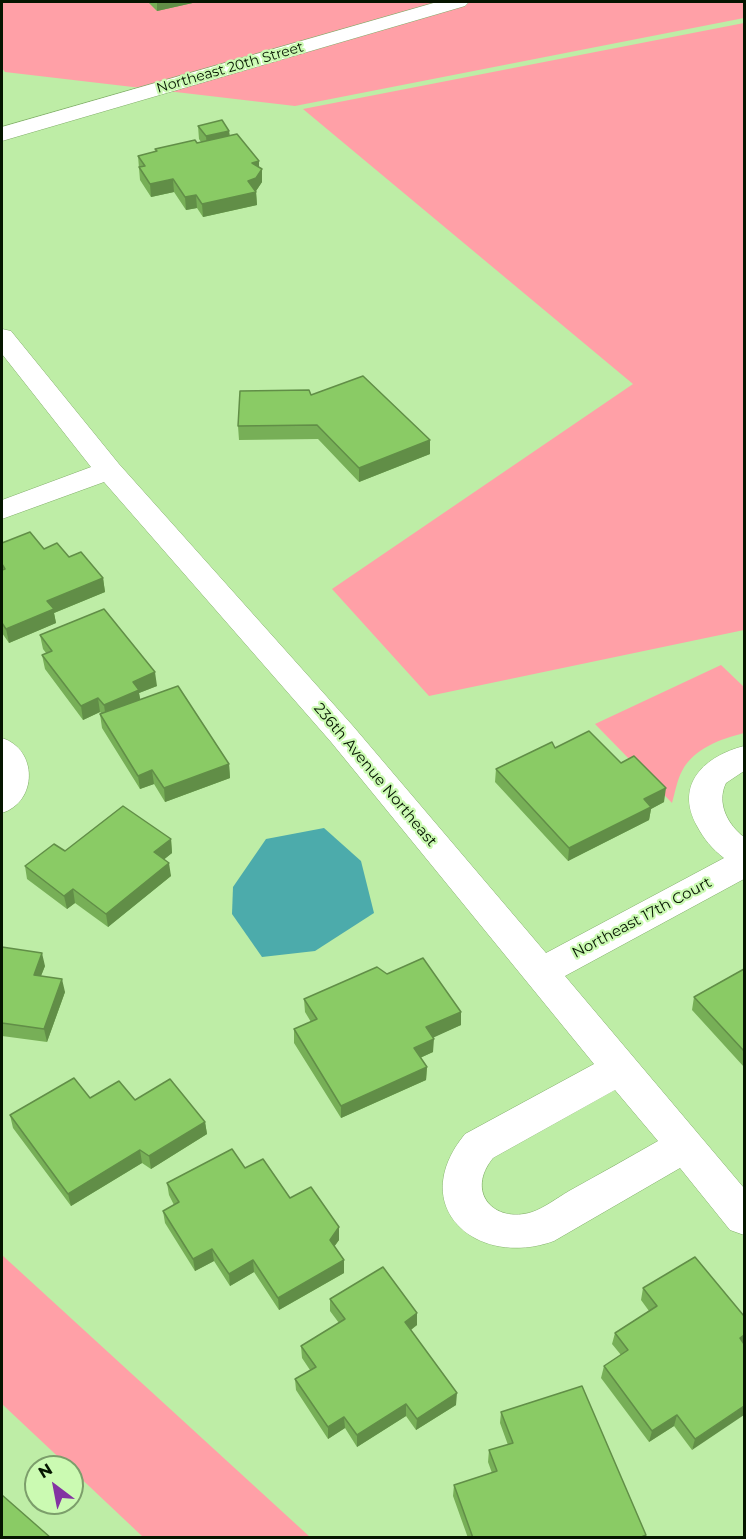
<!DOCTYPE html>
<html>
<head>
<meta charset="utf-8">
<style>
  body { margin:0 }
  #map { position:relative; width:746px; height:1539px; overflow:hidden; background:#beeda6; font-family:Montserrat,sans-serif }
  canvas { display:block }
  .frame { position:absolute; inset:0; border:3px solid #051500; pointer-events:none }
  .north { position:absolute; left:24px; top:1455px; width:60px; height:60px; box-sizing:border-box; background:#cbfab2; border:2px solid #7c9e6b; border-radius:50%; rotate:328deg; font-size:16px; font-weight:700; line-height:24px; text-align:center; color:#051500 }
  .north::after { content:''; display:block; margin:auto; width:21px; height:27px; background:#8332a2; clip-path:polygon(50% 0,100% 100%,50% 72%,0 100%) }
</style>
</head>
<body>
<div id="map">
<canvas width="746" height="1539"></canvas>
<div class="frame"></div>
<div class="north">N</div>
</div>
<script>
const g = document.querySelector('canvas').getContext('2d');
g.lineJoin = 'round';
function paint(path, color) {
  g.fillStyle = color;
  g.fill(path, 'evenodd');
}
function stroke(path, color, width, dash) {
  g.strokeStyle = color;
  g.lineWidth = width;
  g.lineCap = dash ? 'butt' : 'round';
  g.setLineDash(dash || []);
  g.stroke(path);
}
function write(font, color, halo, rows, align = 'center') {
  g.font = font + ' Montserrat,sans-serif';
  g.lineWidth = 4.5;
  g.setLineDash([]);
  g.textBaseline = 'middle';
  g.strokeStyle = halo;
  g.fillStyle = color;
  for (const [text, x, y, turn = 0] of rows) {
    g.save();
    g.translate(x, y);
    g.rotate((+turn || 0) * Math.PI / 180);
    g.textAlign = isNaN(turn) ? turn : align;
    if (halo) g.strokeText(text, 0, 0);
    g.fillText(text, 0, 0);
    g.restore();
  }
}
const green = new Path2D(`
  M2 2H744V18L295 106 5 72 2 68Z
  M744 23V630L429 696 332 589 633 384 303 109Z
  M721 665 744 687V733C721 739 694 748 682 771 677 780 675 793 672 803L595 724Z
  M2 1255 310 1537H143L72 1470V1467H69L2 1404Z`);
const water = new Path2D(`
  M324 828 361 861 374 913 315 951 262 957 232 914 233 887 266 839Z`);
const street = new Path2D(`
  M437 2H469L465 6 2 141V127Z
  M2 329 11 331 119 464 353 726 546 953 724 858C712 849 704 839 697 826 674 784 705 756 744 746V771L726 783C716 803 728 825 744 837V879L565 976 744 1188V1235L730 1230 680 1168 554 1241C477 1269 405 1207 465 1134L594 1064 331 742 104 482 2 519V500L91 467 2 354ZM615 1090 658 1141C628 1158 598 1175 569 1191 557 1198 544 1208 532 1212 494 1224 465 1192 493 1158Z
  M2 738C38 749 38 802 2 813Z`);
const wall = new Path2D(`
  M148 2H197L157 11Z
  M198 126 229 131 230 136 259 168 262 182 256 191 257 205 203 217 197 208 186 210 174 192 151 197 140 180 138 156 156 152 155 149 201 142 199 139Z
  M311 395 430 440V454L359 482 318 439 239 440 238 426Z
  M2 543 44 549 103 578 105 592 54 613 56 623 9 643 2 633Z
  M40 635 157 686 139 693 140 700 229 764 230 778 165 802 154 784 140 789 102 728 100 714H102L100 712 83 720 45 669 42 655 46 653 43 649Z
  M555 748 621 763 664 802 651 809 649 820 568 861 495 782 496 769Z
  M171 839 172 853 164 859 171 876 108 927 75 903 67 909 27 879 25 866 65 851Z
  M2 947 45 966 41 976 65 992 47 1042 2 1036Z
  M744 969V1067L692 1010 694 997Z
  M304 999 461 1025 433 1037V1052L420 1058 427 1067 426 1080 341 1118 294 1043V1029L311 1022 305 1012Z
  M90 1098 135 1100 205 1122 207 1134 151 1169 142 1163 71 1206 13 1128 10 1115Z
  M245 1168 290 1198 339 1240 334 1247 344 1260V1273L279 1310 254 1272 230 1286 214 1261 195 1271 165 1223 163 1211 174 1205 169 1195 167 1183Z
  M643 1288 744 1316 692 1450 674 1426 649 1442 601 1378 604 1366 621 1355 612 1344 615 1333 649 1311 641 1300Z
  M330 1299 417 1313V1325L411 1330 456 1405 416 1430 406 1416 357 1447 345 1428 328 1439 296 1390 295 1379 310 1370 302 1358 301 1346 339 1323 330 1311Z
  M501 1412 645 1538H468L453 1496 454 1485 492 1473 488 1462 489 1450 508 1445 500 1423Z`);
const shadedWall = new Path2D(`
  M157 2H197L157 11Z
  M229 131 230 144 207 149 206 136Z
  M259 161V173L262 169V182L256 191 249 194 256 192 257 205 203 217 202 204 248 181 252 163Z
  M173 179 174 192 151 197 150 184Z
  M196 195 197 208 186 210 185 197Z
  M430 440V454L359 482V468Z
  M103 578 105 592 54 613 56 623 9 643 6 629 47 601Z
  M155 672 157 686 139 693 141 703 106 719 104 705 133 682Z
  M98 698 100 712 83 720 81 706Z
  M229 764 230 778 165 802 164 788Z
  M152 770 154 784 140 789 138 776Z
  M666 788 664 802 651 809 649 820 568 861 569 848 644 799Z
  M171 839 172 853 156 866 154 852Z
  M169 863 171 876 108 927 106 914Z
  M73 889 75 903 67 909 64 896Z
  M42 953 45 966 36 988 34 975Z
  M62 979 65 992 47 1042 44 1029Z
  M461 1012V1025L426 1041V1027Z
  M434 1039 433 1052 413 1061 414 1048Z
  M427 1067 426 1080 341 1118V1106Z
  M205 1122 207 1134 151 1169 149 1156Z
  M140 1150 142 1163 71 1206 68 1194Z
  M339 1227V1240L330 1252V1240Z
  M212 1249 214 1261 195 1271 193 1259Z
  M253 1260 254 1272 230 1286 229 1274Z
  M344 1260V1273L279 1310 278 1298Z
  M417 1313V1325L405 1334V1322Z
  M744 1335V1344L740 1338Z
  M457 1393 456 1405 416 1430 417 1419Z
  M406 1404V1416L357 1447V1435Z
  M744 1406V1415L692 1450 695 1439Z
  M677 1415 674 1426 649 1442 652 1431Z
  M344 1417 345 1428 328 1439V1427Z`);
const building = new Path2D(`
  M222 120 229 131 206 136 198 126Z
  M237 134 259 161 252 163 262 169 256 178 248 181 256 192 202 204 196 195 185 197 173 179 150 184 139 167 145 166 138 156 157 151 155 149 195 140 197 143Z
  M363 376 430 440 359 468 317 425 238 426 240 391 309 390 311 395Z
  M30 532 44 549 57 543 69 557 81 552 103 578 47 601 54 609 6 629 2 623V570L5 569 2 564V543Z
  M104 609 155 672 133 682 139 690 104 705 98 698 81 706 42 655 52 651 40 635Z
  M178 686 229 764 164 788 152 770 138 776 100 714Z
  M589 731 621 763 634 756 666 788 644 799 651 807 569 848 496 769 552 742 555 748Z
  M123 806 171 839 154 852 169 863 106 914 73 889 64 896 25 866 54 844 65 851Z
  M2 947 42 953 34 975 62 979 44 1029 2 1023Z
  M423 958 461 1012 426 1027 434 1039 414 1048 427 1067 341 1106 294 1029 317 1019 304 999 377 967 387 974Z
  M744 969V1051L694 997Z
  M74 1078 90 1098 119 1081 135 1100 170 1079 205 1122 149 1156 140 1150 68 1194 10 1115Z
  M232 1149 245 1168 263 1159 290 1198 311 1187 339 1227 330 1240 344 1260 278 1298 253 1260 229 1274 212 1249 193 1259 163 1211 179 1202 167 1183Z
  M695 1257 744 1316V1335L740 1338 744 1344V1406L695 1439 677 1415 652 1431 604 1366 628 1350 615 1333 657 1306 643 1288Z
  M383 1267 417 1313 405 1322 457 1393 417 1419 406 1404 357 1435 344 1417 328 1427 295 1379 316 1367 301 1346 345 1319 330 1299Z
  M582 1386 646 1535 639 1538H473L454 1485 497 1471 489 1450 513 1443 501 1412Z
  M2 1495 51 1538H2Z`);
const farStreetnames = [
  ["Northeast 20th Street",230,68,-16]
];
const streetNames = [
  ["236th Avenue Northeast",375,775,50],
  ["Northeast 17th Court",642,918,-28]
];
paint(green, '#ffa0a7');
paint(water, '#4cabab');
stroke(street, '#81ad69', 1);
paint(street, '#fff');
paint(wall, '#77af57');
paint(shadedWall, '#618e47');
paint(building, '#8acb65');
stroke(building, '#618e47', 1.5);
write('14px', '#051500', '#cbfab2', farStreetnames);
write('15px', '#051500', '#cbfab2', streetNames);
</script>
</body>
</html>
